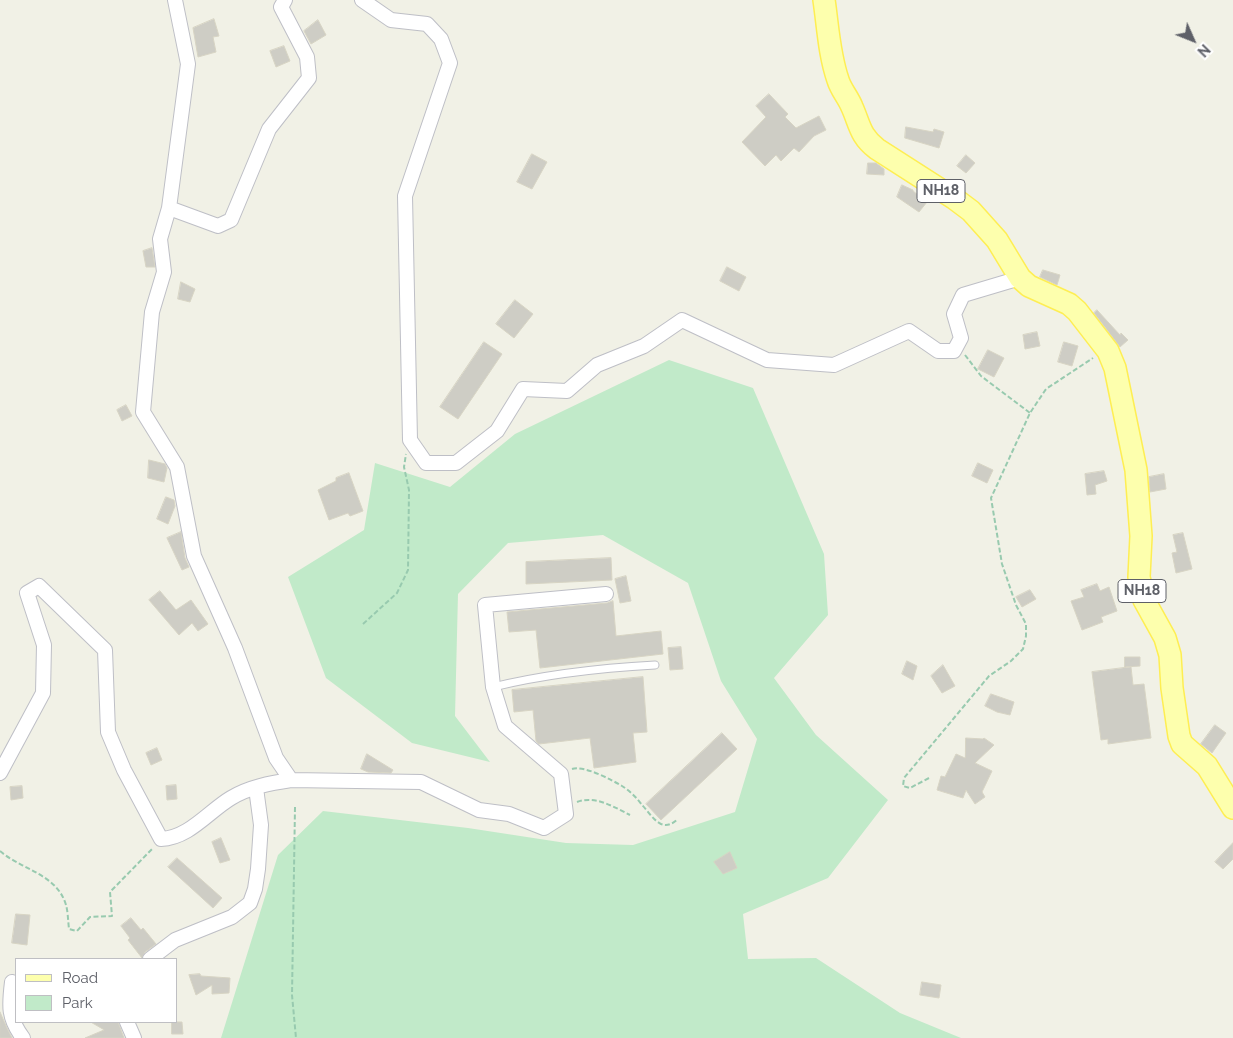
<!DOCTYPE html>
<html>
<head>
<meta charset="utf-8">
<style>
  body { margin:0 }
  #map { position:relative; width:1233px; height:1038px; overflow:hidden; background:#f1f1e6; font-family:Raleway,sans-serif }
  canvas { display:block }
  .legend { position:absolute; left:15px; top:958px; width:162px; height:65px; box-sizing:border-box; background:#fff; border:1px solid #bfbfc3; margin:0; padding:6px 9px; list-style:none; font-size:15px; color:#5e6068 }
  .legend li { display:flex; align-items:center; gap:10px; height:25px }
  .legend b { width:25px; border:1px solid #bfbfc3 }
  .north { position:absolute; left:1168px; top:15px; width:50px; height:50px; -webkit-text-stroke:4px #fff; paint-order:stroke; rotate:134deg; font-size:14px; font-weight:700; line-height:20px; text-align:center; color:#5e6068 }
  .north::after { content:''; display:block; margin:auto; width:18px; height:22px; background:#5e6068; clip-path:polygon(50% 0,100% 100%,50% 72%,0 100%) }
</style>
</head>
<body>
<div id="map">
<canvas width="1233" height="1038"></canvas>
<ul class="legend">
<li><b style="height:6px;background:#fdffad"></b>Road</li>
<li><b style="height:14px;background:#c1eac9"></b>Park</li>
</ul>
<div class="north">N</div>
</div>
<script>
const g = document.querySelector('canvas').getContext('2d');
g.lineJoin = 'round';
function paint(path, color) {
  g.fillStyle = color;
  g.fill(path, 'evenodd');
}
function stroke(path, color, width, dash) {
  g.strokeStyle = color;
  g.lineWidth = width;
  g.lineCap = dash ? 'butt' : 'round';
  g.setLineDash(dash || []);
  g.stroke(path);
}
function write(font, color, halo, rows, align = 'center') {
  g.font = font + ' Raleway,sans-serif';
  g.lineWidth = 4;
  g.setLineDash([]);
  g.textBaseline = 'middle';
  g.strokeStyle = halo;
  g.fillStyle = color;
  for (const [text, x, y, turn = 0] of rows) {
    g.save();
    g.translate(x, y);
    g.rotate((+turn || 0) * Math.PI / 180);
    g.textAlign = isNaN(turn) ? turn : align;
    if (halo) g.strokeText(text, 0, 0);
    g.fillText(text, 0, 0);
    g.restore();
  }
}
const green = new Path2D(`
  M669 360 753 388 824 554 828 615 774 678 816 735 888 800 828 878 743 914 748 959 816 958 900 1013 961 1038H221L278 855 323 811 468 828 566 843 633 845 735 812 757 739 721 681 688 583 603 535 508 543 458 594 455 716 490 762 412 743 326 678 288 577 364 530 375 463 450 487 515 434Z`);
const building = new Path2D(`
  M214 19 219 36 213 37 216 52 198 57 193 28Z
  M318 20 326 35 311 44 304 31Z
  M284 46 290 61 276 67 270 51Z
  M769 94 788 114 785 117 796 128 819 116 826 130 814 136 799 152 794 148 781 161 776 155 765 166 742 142 766 117 756 106Z
  M906 127 933 132 934 129 944 132 939 148 905 138Z
  M532 154 547 162 532 189 517 182Z
  M966 155 975 163 966 173 957 166Z
  M868 163H876L884 169V175L867 174Z
  M902 185 913 190V191L927 202 919 212 897 197Z
  M152 248 155 267H146L143 251Z
  M727 267 746 277 739 291 720 281Z
  M1043 270 1060 275 1057 285 1040 277Z
  M181 282 195 289 190 302 178 299Z
  M515 300 533 314 514 338 496 324Z
  M1097 310 1120 335 1121 333 1128 340 1120 347 1094 313Z
  M1037 332 1040 346 1025 349 1023 335Z
  M484 342 502 354 458 419 440 407Z
  M1064 342 1078 346 1072 366 1058 362Z
  M988 350 1004 358 994 377 978 369Z
  M126 405 132 416 122 421 117 410Z
  M149 460 165 464 167 468 164 482 148 478Z
  M978 463 993 470 987 483 972 476Z
  M1104 471 1107 481 1095 485 1096 494 1087 495 1085 474Z
  M349 473 363 511 350 516 348 513 329 520 318 490 336 481V478Z
  M1164 474 1166 489 1150 492 1149 477Z
  M166 497 174 500 175 506 168 524 157 519Z
  M181 532 185 558 189 567 182 570 167 538Z
  M1183 533 1192 569 1176 573 1172 553 1177 552 1173 535Z
  M611 558 612 580 526 584V562Z
  M626 576 631 601 620 603 615 579Z
  M1097 584 1100 591 1109 587 1117 611 1101 617 1103 622 1082 630 1071 601 1084 597 1081 590Z
  M1030 590 1036 599 1022 607 1016 597Z
  M160 591 176 610 191 600 208 624 198 631 192 623 179 635 149 600Z
  M613 601 616 636 661 631 663 654 540 668 536 630 509 632 507 612 607 603Z
  M681 647 683 669 670 670 668 648Z
  M1125 657H1140V666L1125 667Z
  M907 661 917 666 913 680 902 674Z
  M943 665 955 686 942 693 931 676Z
  M1131 667 1133 685 1144 684 1151 738 1108 744V739L1101 740 1092 672Z
  M643 677 647 732 633 733 636 762 594 768 590 738 539 744 536 741 533 710 514 712 512 690Z
  M991 694 1014 702 1010 715 997 712 985 706Z
  M1215 725 1226 733 1212 753 1201 744Z
  M722 733 737 749 661 820 646 804Z
  M966 738 983 739 984 738 994 745 975 763 992 771 982 792 985 797 975 804 966 790 963 798 937 790 941 776 945 777 956 754 965 758Z
  M157 748 162 760 151 765 146 753Z
  M367 754 393 770 391 773 368 772 361 769Z
  M176 785 177 799 167 800 166 786Z
  M22 786 23 798 11 800 10 787Z
  M221 838 230 860 220 863 212 842Z
  M1233 843V859L1223 869 1215 862Z
  M730 852 737 868 723 874 714 862Z
  M177 858 222 898 213 908 168 867Z
  M16 914 30 915 27 945 12 943Z
  M131 918 141 930 143 928 156 944 145 952 142 958 128 940 130 938 121 926Z
  M200 974 201 976 230 978 229 993 212 994V985L196 995 189 975Z
  M922 982 941 985 939 998 920 995Z
  M0 1012 7 1028 12 1038H0Z
  M91 1022H118L124 1038H85L104 1030Z
  M172 1022H182L183 1034H172Z`);
const path = new Path2D(`
  M965 355 981 376 1030 413
  M363 624 397 593 408 570 409 490 404 467 406 454
  M572 769C584 765 612 780 622 786 629 790 637 798 642 805 648 811 653 820 661 824 668 827 673 823 678 819
  M929 778 910 788 903 786 904 778 989 676 1011 661 1023 649 1026 636V624L1016 605 1002 564 991 498 1030 413 1046 389 1093 358
  M577 802C595 795 614 807 630 815
  M295 807 292 995 296 1038
  M0 851C22 870 57 874 66 905 68 912 68 921 69 929L77 931 90 917 112 916 110 892 153 848`);
const service = new Path2D(`
  M493 687C546 674 601 668 655 665`);
const minor = new Path2D(`
  M175 0 188 64 169 208 218 226 231 220 269 129 309 78 307 57 281 7 285 0
  M362 0 391 20 427 24 441 39 450 63 405 196 410 440 426 463H456L497 431 523 389 567 391 597 365 644 346 682 320 767 360 834 365 909 331 938 351H954L961 338 954 314 963 295 1020 278
  M169 208 160 239 164 272 152 312 143 412 177 467 194 556 235 648 276 758 291 780 421 782 479 810 509 814 544 828 566 814 561 774 505 726 493 687 485 605 606 594
  M0 773 43 693 44 645 27 593 39 586 105 650 108 732 124 770 161 839C189 838 209 811 231 798 249 787 271 783 291 780
  M150 959 175 940 232 917 250 903 255 889 258 869 261 825 256 788
  M12 982C9 1006 8 1018 23 1038
  M127 1022 134 1038`);
const primary = new Path2D(`
  M824 0C828 27 829 54 838 80 841 90 848 97 852 107 860 125 860 136 877 149L955 199 971 211 997 240 1020 278 1029 286 1069 304 1077 311 1108 351 1115 368 1136 470 1141 536 1139 577 1144 600 1165 638 1170 655 1172 688 1179 736 1182 744 1207 766 1233 808`);
const shields = [
  [941,191,48],
  [1142,591,48]
];
const shieldNames = [
  ["NH18",941,191],
  ["NH18",1142,591]
];
paint(green, '#c1eac9');
paint(building, '#cecdc5');
stroke(building, '#d7d4c4', 1);
stroke(service, '#bebfc6', 9);
stroke(minor, '#bebfc6', 16);
stroke(primary, '#feee53', 24);
stroke(path, '#98caaf', 2, [5, 2.5]);
stroke(service, '#fff', 7);
stroke(minor, '#fff', 14);
stroke(primary, '#fdffad', 21);
for (const [x, y, w] of shields) {
  const box = new Path2D();
  box.roundRect(x - w / 2, y - 11.5, w, 23, 4);
  g.fillStyle = '#fff';
  g.fill(box);
  stroke(box, '#5e6068', 1);
}
write('bold 14px', '#5e6068', null, shieldNames);
</script>
</body>
</html>
